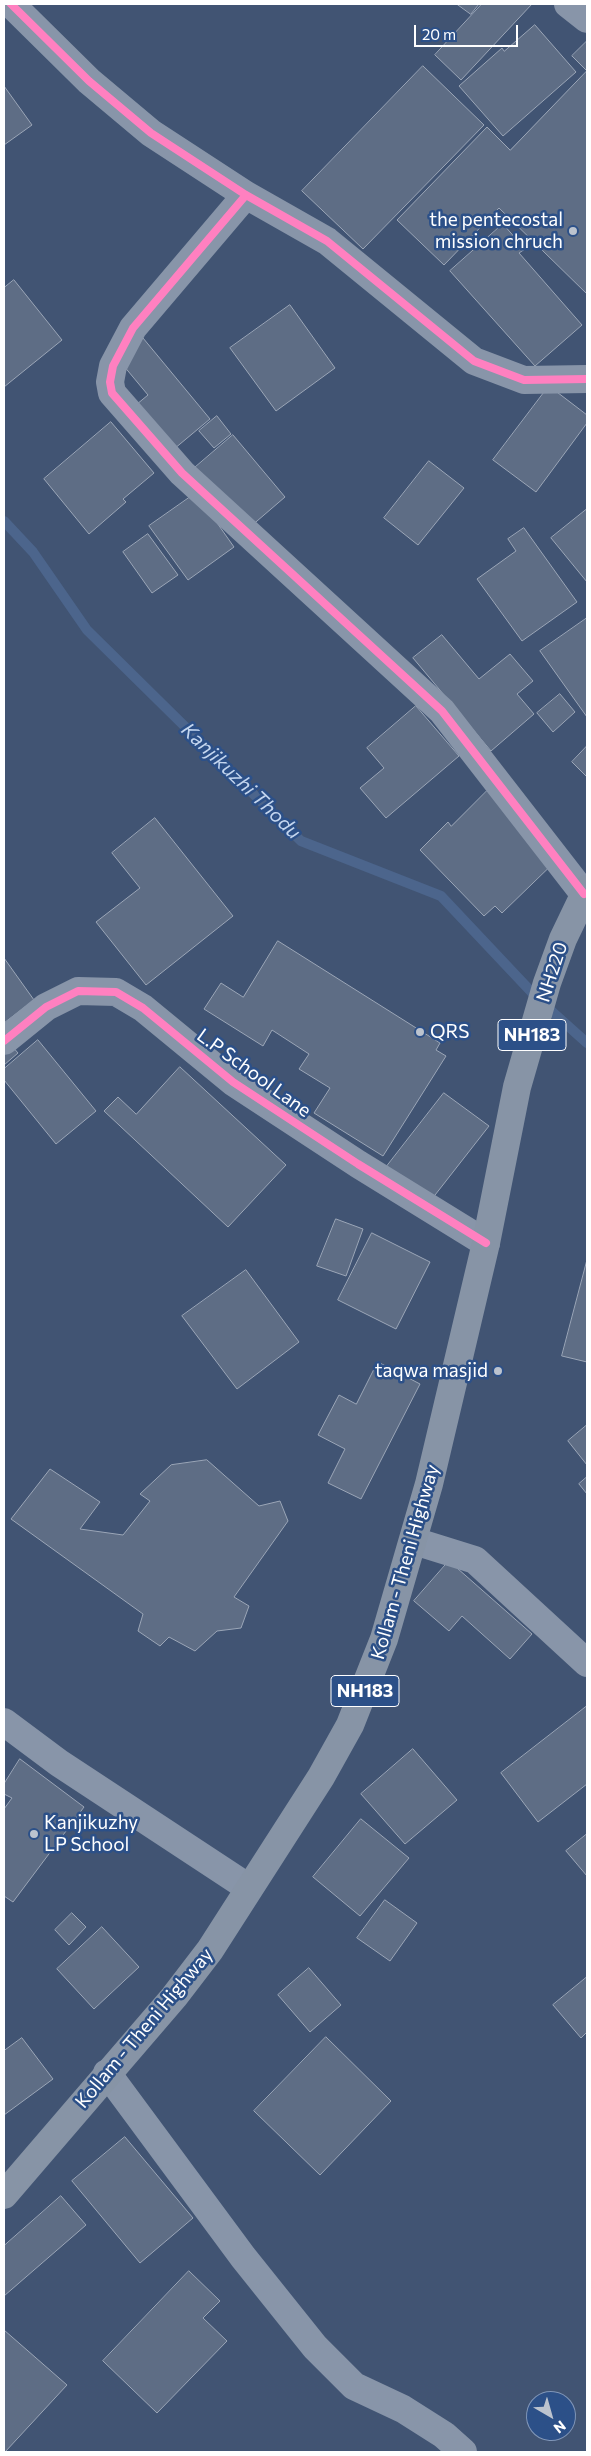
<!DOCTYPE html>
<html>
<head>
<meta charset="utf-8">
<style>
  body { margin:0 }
  #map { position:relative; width:591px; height:2456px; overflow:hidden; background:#415473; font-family:Commissioner,sans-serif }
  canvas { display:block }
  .frame { position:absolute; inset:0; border:5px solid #fff; pointer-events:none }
  .north { position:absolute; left:526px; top:2391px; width:50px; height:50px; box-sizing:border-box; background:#2c5088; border:1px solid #8096b8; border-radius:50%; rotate:142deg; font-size:14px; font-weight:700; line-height:20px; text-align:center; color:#fff }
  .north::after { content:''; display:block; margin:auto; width:18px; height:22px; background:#bcc3ce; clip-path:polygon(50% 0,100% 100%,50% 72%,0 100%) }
  .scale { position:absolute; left:414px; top:25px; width:104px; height:22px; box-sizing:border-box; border:2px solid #fff; border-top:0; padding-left:6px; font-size:15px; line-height:18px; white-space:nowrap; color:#fff; -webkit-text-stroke:4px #2c5088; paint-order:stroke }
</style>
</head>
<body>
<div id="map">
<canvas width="591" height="2456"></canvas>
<div class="frame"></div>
<div class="north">N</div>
<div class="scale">20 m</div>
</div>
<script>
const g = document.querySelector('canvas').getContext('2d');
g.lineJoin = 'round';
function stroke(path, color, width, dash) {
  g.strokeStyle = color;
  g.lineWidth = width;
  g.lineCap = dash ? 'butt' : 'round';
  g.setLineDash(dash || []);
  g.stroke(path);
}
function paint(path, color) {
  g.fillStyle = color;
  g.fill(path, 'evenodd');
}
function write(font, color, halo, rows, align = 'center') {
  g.font = font + ' Commissioner,sans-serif';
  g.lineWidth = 5;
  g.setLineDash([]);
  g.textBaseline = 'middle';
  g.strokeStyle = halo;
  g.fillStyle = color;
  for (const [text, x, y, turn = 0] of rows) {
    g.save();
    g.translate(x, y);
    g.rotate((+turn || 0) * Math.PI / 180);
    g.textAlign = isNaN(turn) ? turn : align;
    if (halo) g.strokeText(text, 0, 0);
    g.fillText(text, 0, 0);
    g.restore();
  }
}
const stream = new Path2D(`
  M4 521 33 552 87 630 301 841 441 896 539 1000 587 1043`);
const building = new Path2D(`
  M457 4H479L471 14Z
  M482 4H532L461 80 435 55Z
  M535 25 576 72 503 136 459 86 502 48 504 51Z
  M587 41V71L572 56Z
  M423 66 484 125 363 249 302 191Z
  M587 71V294L499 208 444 265 397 220 487 127 510 150Z
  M4 86 32 125 4 145Z
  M503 224 525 249 519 253 582 325 535 366 450 271Z
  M14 280 62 340 4 387V288Z
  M290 305 335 368 276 411 230 348Z
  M143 338 210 419 168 454 131 409 148 395 118 359Z
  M549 386 587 415V423L536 492 493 460Z
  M217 416 231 434 214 448 199 431Z
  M111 422 154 473 123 499 126 502 89 534 44 479Z
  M233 435 285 497 243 533 191 471Z
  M429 461 464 488 418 545 384 518Z
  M196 493 234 547 188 580 149 526Z
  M587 509V582L551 538Z
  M524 528 577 602 522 641 477 579 516 551 508 539Z
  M148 534 178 575 152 593 123 552Z
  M587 618V717L540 651Z
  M442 635 479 679 510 654 533 681 517 694 534 714 491 751 413 658Z
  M560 694 575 712 553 732 537 713Z
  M416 706 459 756 386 818 360 788 384 768 367 748Z
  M587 746V777L572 762Z
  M487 791 564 853 502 913 495 906 484 916 420 850 448 822 451 826Z
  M155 818 233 916 146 985 96 922 140 888 112 853Z
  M278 941 440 1043 436 1050 446 1056 383 1156 314 1113 330 1088 299 1069 309 1054 272 1030 263 1046 204 1009 221 983 243 997Z
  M4 958 34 1000 4 1023Z
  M5 1038 18 1053 4 1065V1039Z
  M38 1040 96 1111 56 1144 4 1080V1069Z
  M180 1067 286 1165 228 1227 104 1111 118 1097 136 1114Z
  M444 1093 489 1126 428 1204 384 1170Z
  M336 1219 363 1229 346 1276 317 1266Z
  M372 1233 430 1262 396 1329 338 1300Z
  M587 1260V1362L562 1356Z
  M246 1270 299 1342 237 1389 182 1316Z
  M378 1362 420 1384 361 1499 328 1483 345 1449 318 1435 339 1395 356 1404Z
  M587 1425V1465L568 1441Z
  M207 1460 259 1506 280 1501 288 1521 234 1597 249 1606 241 1628 217 1631 195 1651 169 1637 160 1646 138 1631 143 1614 11 1519 50 1469 100 1502 80 1529 123 1535 150 1501 140 1494 171 1465Z
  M587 1477V1494L579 1484Z
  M449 1561 532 1634 510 1659 462 1616 449 1631 414 1601Z
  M587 1706V1784L538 1822 501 1773Z
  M413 1749 457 1800 405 1844 361 1794Z
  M20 1759 84 1807 13 1902 4 1896V1809L12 1798 4 1794V1784Z
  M361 1819 409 1858 360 1916 313 1877Z
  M587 1834V1876L566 1851Z
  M385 1900 417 1923 390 1961 357 1938Z
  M72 1913 86 1927 69 1945 55 1930Z
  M102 1927 139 1967 94 2009 57 1969Z
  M309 1968 341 2005 310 2032 278 1995Z
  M587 1977V2032L581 2038 553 2005Z
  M326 2037 391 2101 320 2175 254 2111Z
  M22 2038 53 2079 4 2115V2051Z
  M125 2137 193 2218 140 2263 72 2181Z
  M61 2196 86 2225 4 2296V2246Z
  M189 2271 220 2301 203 2318 227 2341 157 2413 103 2361Z
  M4 2330 67 2385 5 2452H4Z`);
const minor = new Path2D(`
  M11 4 89 81 151 133 246 195 327 241 474 361 524 380 587 379
  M568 4 587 19
  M246 195 133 328 113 366 110 382 112 393 182 473 442 711 584 894
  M4 1041 46 1007 78 991 116 992 143 1008 233 1082 358 1164 486 1243
  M414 1541 475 1560 587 1663
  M4 1722 59 1763 249 1888
  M107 2073 243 2257 315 2347 354 2386 403 2409 444 2435 463 2452`);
const trunk = new Path2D(`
  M4 2195 174 1997 210 1950 321 1777 350 1725 384 1639 429 1484 486 1243 517 1087 547 983 563 939 587 889`);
const cycleway = new Path2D(`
  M11 4 89 81 151 133 246 195 327 241 474 361 524 380 587 379
  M246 195 133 328 113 366 110 382 112 393 182 473 442 711 584 894
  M4 1041 46 1007 78 991 116 992 143 1008 233 1082 358 1164 486 1243`);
const markers = [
  [573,231,5,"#bcc3ce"],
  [420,1032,5,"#bcc3ce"],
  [498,1371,5,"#bcc3ce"],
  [34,1834,5,"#bcc3ce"]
];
const shields = [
  [532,1035,68],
  [365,1691,68]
];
const shieldNames = [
  ["NH183",532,1035],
  ["NH183",365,1691]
];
const poiNames = [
  ["the pentecostal",563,220],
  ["mission chruch",563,242],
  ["QRS",430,1032,"left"],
  ["taqwa masjid",488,1371],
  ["Kanjikuzhy",44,1823,"left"],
  ["LP School",44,1845,"left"]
];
const streetNames = [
  ["NH220",552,972,-72],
  ["L.P School Lane",254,1073,36],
  ["Kollam - Theni Highway",405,1562,-74],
  ["Kollam - Theni Highway",144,2028,-50]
];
const waterNames = [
  ["Kanjikuzhi Thodu",241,781,44]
];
stroke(stream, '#4c658c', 10);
paint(building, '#5e6d85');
stroke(building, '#9ba6b7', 1);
stroke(minor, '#8895a9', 28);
stroke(trunk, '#8794a6', 28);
stroke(cycleway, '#ff80c0', 8);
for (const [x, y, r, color] of markers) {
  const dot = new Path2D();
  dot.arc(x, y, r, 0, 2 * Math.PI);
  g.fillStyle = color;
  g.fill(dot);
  stroke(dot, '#2c5088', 2);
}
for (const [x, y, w] of shields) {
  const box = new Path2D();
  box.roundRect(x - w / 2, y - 15.5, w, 31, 4);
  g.fillStyle = '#2c5088';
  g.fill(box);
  stroke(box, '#fff', 1);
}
write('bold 18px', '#fff', null, shieldNames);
write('19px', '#fff', '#2c5088', poiNames, 'right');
write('19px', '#fff', '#2c5088', streetNames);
write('italic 20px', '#c4d6ef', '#2c5088', waterNames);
</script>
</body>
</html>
